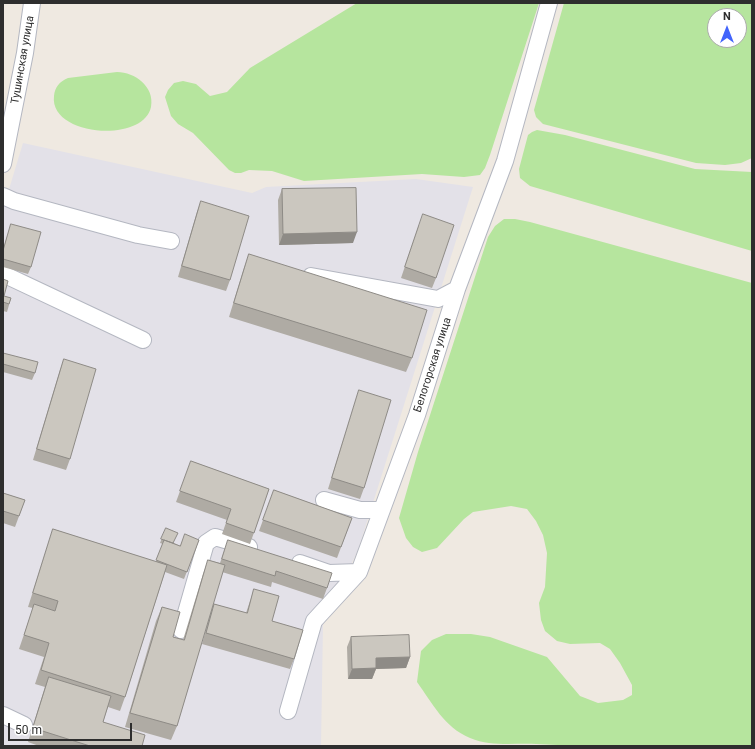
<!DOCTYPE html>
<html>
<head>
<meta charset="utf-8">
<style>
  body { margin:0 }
  #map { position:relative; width:755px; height:749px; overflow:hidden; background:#efe9e1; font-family:Roboto,sans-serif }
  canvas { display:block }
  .frame { position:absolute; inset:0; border:4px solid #2e2e2e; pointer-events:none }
  .north { position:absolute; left:707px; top:8px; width:40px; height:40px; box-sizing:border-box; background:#fff; border:1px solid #ababab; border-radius:50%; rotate:0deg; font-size:11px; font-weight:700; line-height:16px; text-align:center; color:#2e2e2e }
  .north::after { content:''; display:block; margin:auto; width:14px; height:18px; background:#4264fb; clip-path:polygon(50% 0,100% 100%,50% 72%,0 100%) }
  .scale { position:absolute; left:8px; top:723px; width:124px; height:18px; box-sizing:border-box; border:2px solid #2e2e2e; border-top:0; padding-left:5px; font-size:12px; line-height:14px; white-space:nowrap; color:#2e2e2e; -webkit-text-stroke:3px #fff; paint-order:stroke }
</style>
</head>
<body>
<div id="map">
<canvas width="755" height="749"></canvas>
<div class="frame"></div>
<div class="north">N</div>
<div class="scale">50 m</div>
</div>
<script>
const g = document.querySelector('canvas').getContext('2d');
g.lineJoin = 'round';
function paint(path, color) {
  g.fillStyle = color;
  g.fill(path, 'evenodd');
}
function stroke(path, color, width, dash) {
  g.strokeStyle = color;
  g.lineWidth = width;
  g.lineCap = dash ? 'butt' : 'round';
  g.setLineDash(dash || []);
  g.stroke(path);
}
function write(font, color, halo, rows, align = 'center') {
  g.font = font + ' Roboto,sans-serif';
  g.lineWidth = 4;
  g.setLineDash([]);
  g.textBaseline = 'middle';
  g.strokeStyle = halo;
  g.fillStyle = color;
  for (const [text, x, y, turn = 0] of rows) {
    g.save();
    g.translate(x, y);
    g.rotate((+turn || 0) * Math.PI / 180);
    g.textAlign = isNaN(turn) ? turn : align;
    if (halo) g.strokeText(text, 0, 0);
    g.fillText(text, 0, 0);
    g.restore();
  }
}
const industrial = new Path2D(`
  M23 143 252 193 266 187 416 179 473 187 358 550 323 624 321 746H3V209Z`);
const green = new Path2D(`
  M357 3H539L490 155 485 168 480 175 464 177 422 174 304 181 272 171 249 170 241 173H235L229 170 193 133 178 124 171 116 165 97 168 90 174 83 183 81 196 84 210 96 227 92 250 68Z
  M564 3H751L752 158 741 163 725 165 696 163 543 124 536 117 534 110ZM715 16H739V40H715Z
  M117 72C135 72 155 87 151 107 143 144 49 136 54 96 55 87 59 82 68 78Z
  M537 130 565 135 695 169 752 172V251L530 186 520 178 519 169 528 135 532 132Z
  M504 219H515L530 222 752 283V746C680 746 608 748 536 744 514 743 492 747 470 738 444 727 433 704 417 682L421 651 432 640 446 634H471L490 637 547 657 580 696 598 703 623 700 632 695V685L620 663 610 649 600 643 570 644 557 641 545 631 541 620 539 603 545 587 547 553 543 535 536 521 527 509 511 506 473 512 464 519 437 548 422 552 413 547 406 538 399 518 418 452 488 237 495 226Z`);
const minor = new Path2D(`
  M3 164 25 53 32 3
  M3 196 14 201 138 235 171 241
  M3 274 143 340
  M311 276 438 299 457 289
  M324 500 360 510H382
  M300 563 329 573 359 572
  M181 630 206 543 215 537 249 547
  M288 711 314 621 359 572 417 415 457 289 505 161 549 3
  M3 715 24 725`);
const wall = new Path2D(`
  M282 189 353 243 279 245 278 200Z
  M201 201 230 280 226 291 178 277 197 212Z
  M11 224 31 267 28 274 3 267V249Z
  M419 225 436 278 432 288 401 278Z
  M249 254 412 358 406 372 229 317 244 268Z
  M3 279 4 296 11 298 7 312 3 311Z
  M3 353 35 373 32 380 3 372Z
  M64 359 70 459 66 470 33 460 60 370Z
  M359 390 364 488 360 499 328 489Z
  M191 461 269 489 250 544 222 534 227 520 176 502Z
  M274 490 352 518 337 558 259 531Z
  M3 493 25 500 15 527 3 523Z
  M166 528 174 543 180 546 199 540 184 579 165 572 125 697 120 711 108 707 103 722 142 746H39L28 742 45 687 35 684 44 657 19 649 33 608 28 607 53 529 156 562 163 544 160 543Z
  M228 540 327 588 323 599 272 582 271 587 222 572 177 726 171 740 125 727 156 621 162 607 173 637 183 640 203 574 208 560 220 563Z
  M254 589 272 621 294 659 290 669 202 644 210 615 214 604 246 613Z
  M351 637 410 657 406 668 376 669 372 679H348L347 647Z`);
const shadedWall = new Path2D(`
  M357 232 353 243 279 245 283 234Z
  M410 657 406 668 376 669 372 679H348L352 669 376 658Z`);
const building = new Path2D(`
  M356 188 357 232 283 234 282 189Z
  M201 201 249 216 230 280 182 266Z
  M423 214 454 225 436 278 405 267Z
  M11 224 41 232 31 267 3 259V251Z
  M249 254 427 310 412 358 234 303Z
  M3 279 8 281 4 296 11 298 9 304 3 302Z
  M3 353 38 362 35 373 3 364Z
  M64 359 96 369 70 459 37 449Z
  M359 390 391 400 364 488 332 478Z
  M191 461 269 489 254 533 226 523 231 509 180 491Z
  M274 490 352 518 341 547 263 520Z
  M3 493 25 500 19 516 3 511Z
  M166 528 178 533 173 543 161 539Z
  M53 529 167 565 125 697 41 670 49 643 24 635 34 604 55 611 58 601 33 593Z
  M185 534 199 540 187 572 156 560 164 540 180 546Z
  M228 540 332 573 327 588 276 571 275 576 222 559Z
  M208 560 225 565 177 726 130 713 162 607 180 612 173 637 184 640Z
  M254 589 279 596 272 621 303 630 294 659 206 633 214 604 247 613Z
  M409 635 410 657 376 658V668L352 669 351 637Z
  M49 677 111 696 103 722 145 735 142 746H90L33 728Z`);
const streetNames = [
  ["Тушинская улица",23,60,-80],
  ["Белогорская улица",433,365,-72]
];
paint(industrial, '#e3e1e8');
paint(green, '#b6e59e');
stroke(minor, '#b4b7c1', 18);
stroke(minor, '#fff', 16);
paint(wall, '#afaba4');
paint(shadedWall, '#8e8b86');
paint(building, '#cbc7bf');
stroke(building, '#8e8b86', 1);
write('11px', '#2e2e2e', '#fff', streetNames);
</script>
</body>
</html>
